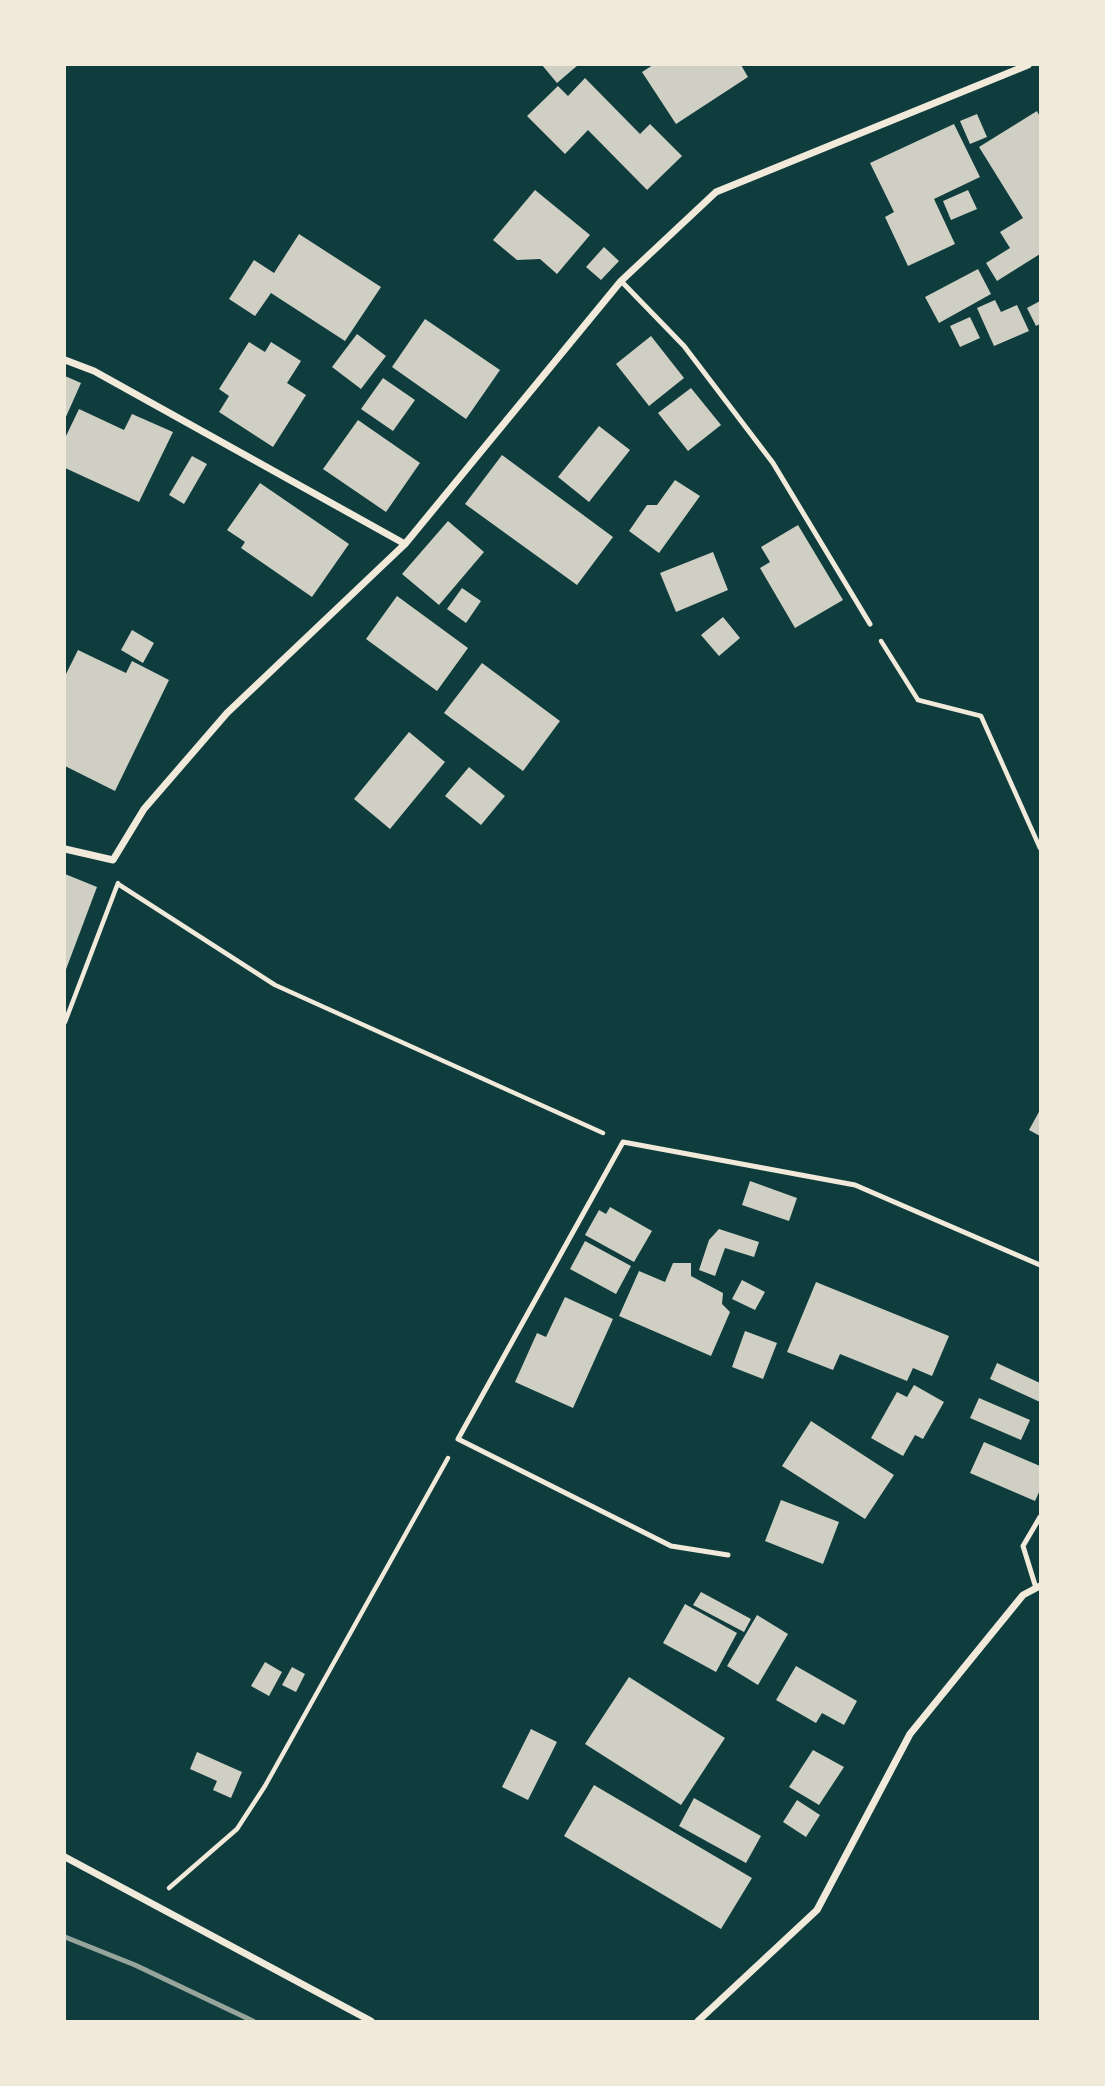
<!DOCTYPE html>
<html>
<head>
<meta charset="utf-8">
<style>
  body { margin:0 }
  #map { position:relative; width:1105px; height:2086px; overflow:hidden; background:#0f3d3e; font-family:Inter,sans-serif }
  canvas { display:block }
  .frame { position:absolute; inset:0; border:66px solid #f1e9da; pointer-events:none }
</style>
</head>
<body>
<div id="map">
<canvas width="1105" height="2086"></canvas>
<div class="frame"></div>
</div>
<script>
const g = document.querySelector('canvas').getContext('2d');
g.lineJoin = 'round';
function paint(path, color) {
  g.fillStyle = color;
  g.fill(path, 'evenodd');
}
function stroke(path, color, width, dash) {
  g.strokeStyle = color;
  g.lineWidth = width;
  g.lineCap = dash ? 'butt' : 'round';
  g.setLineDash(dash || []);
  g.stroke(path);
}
const building = new Path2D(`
  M542 65H578L557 83Z
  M653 65H741L748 77 676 124 642 72Z
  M585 78 640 134 650 124 682 156 647 190 588 130 565 154 527 116 558 86 568 96Z
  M1037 111 1040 117V254L997 281 986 263 1010 248 1000 232 1023 218 979 147Z
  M977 114 987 137 970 144 960 121Z
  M954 124 980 177 934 199 955 244 908 266 885 217 894 212 870 163Z
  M535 190 590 235 557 274 540 259 517 260 493 240Z
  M968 190 977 209 951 220 943 201Z
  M299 234 381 287 345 341 271 293 255 316 229 299 254 260 274 273Z
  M604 247 619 261 601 280 586 267Z
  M978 269 991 294 939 323 925 297Z
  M995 300 1001 312 1017 305 1029 331 994 346 977 308Z
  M1040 301V324L1036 326 1027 308Z
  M970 317 980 338 960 347 950 326Z
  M425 319 500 370 466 419 392 367Z
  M357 334 386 356 361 389 332 367Z
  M651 336 684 378 649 406 616 364Z
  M249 342 265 352 271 342 301 361 287 383 306 395 273 447 219 412 229 396 219 389Z
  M65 376 81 383 65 419Z
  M383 378 415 400 393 431 361 409Z
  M691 388 721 425 688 451 658 413Z
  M79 409 124 430 132 414 173 432 139 502 65 468V438Z
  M358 420 420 463 386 512 323 469Z
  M599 426 630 450 589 502 558 477Z
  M502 455 613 537 577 585 465 504Z
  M192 456 207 464 184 504 169 495Z
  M675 480 700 496 659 553 629 531 647 505H657Z
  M260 483 349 544 312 597 241 548 245 542 227 530Z
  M448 521 484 552 439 605 402 574Z
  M798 525 843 600 795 628 760 568 770 562 761 547Z
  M713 552 728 590 676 612 660 573Z
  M462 588 481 601 466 623 447 609Z
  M397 596 468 648 437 691 366 639Z
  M723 617 740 638 719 656 701 635Z
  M132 630 154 643 143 663 121 650Z
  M78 650 126 673 132 661 169 680 115 791 65 766V676Z
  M482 663 560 721 523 771 444 713Z
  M409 732 445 762 390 829 354 799Z
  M469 767 505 796 481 825 445 796Z
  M65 874 97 887 65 972Z
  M1040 1110V1136L1029 1130Z
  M750 1181 797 1198 789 1221 742 1205Z
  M610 1207 652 1231 634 1262 585 1235 599 1210 606 1214Z
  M719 1229 759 1242 754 1257 725 1248 715 1276 699 1270 709 1240Z
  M585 1241 631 1266 616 1294 570 1269Z
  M673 1263H691V1276L723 1293 722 1304 730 1312 711 1356 619 1316 639 1271 665 1282Z
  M742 1280 765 1292 755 1310 732 1299Z
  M816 1282 949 1336 932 1376 913 1368 907 1381 840 1354 833 1370 787 1352Z
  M565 1297 613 1319 573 1408 515 1382 537 1333 546 1337Z
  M745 1331 777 1343 763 1379 732 1367Z
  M997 1363 1040 1383V1402L990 1379Z
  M914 1385 944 1402 923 1439 915 1435 903 1456 871 1438 897 1392 907 1397Z
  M979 1398 1030 1420 1021 1440 970 1418Z
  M811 1421 894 1475 865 1519 782 1466Z
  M984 1442 1040 1466V1490L1035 1501 970 1473Z
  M781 1500 839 1522 823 1564 765 1541Z
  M701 1592 751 1619 744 1632 693 1605Z
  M685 1604 737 1633 716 1672 663 1643Z
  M757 1615 788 1634 758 1685 727 1666Z
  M265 1662 282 1672 269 1696 251 1686Z
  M796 1666 857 1701 844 1725 822 1713 816 1723 776 1700Z
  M292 1667 305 1674 296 1692 282 1685Z
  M629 1677 725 1738 681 1805 585 1744Z
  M531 1729 557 1742 528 1800 502 1787Z
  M813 1750 844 1767 819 1805 789 1787Z
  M197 1752 242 1772 231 1798 213 1790 217 1781 190 1769Z
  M594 1785 752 1878 721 1929 564 1836Z
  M694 1798 761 1836 746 1863 679 1826Z
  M797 1800 820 1815 806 1837 783 1822Z`);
const path = new Path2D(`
  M881 641 918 700 981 716 1040 848
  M118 884 275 985 603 1133
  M65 1022 118 883
  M169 1888 237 1829 265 1786 448 1458`);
const service = new Path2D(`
  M621 281 684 346 773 463 870 624
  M728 1555 671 1546 458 1439 623 1142 855 1185 1040 1265
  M1036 1588 1023 1546 1040 1517`);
const minor = new Path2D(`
  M65 360 94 371 405 544
  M65 849 113 860 144 809 227 713 405 544 621 281 716 192 1028 65
  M65 1857 371 2021
  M698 2021 817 1910 910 1734 1023 1595 1040 1586`);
const rail = new Path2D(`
  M65 1937 135 1965 253 2021`);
paint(building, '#cfcfc3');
stroke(path, '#f1e9da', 4.5);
stroke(service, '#f1e9da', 5);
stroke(minor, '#f1e9da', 7);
stroke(rail, '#97a49c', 5);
</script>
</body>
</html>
